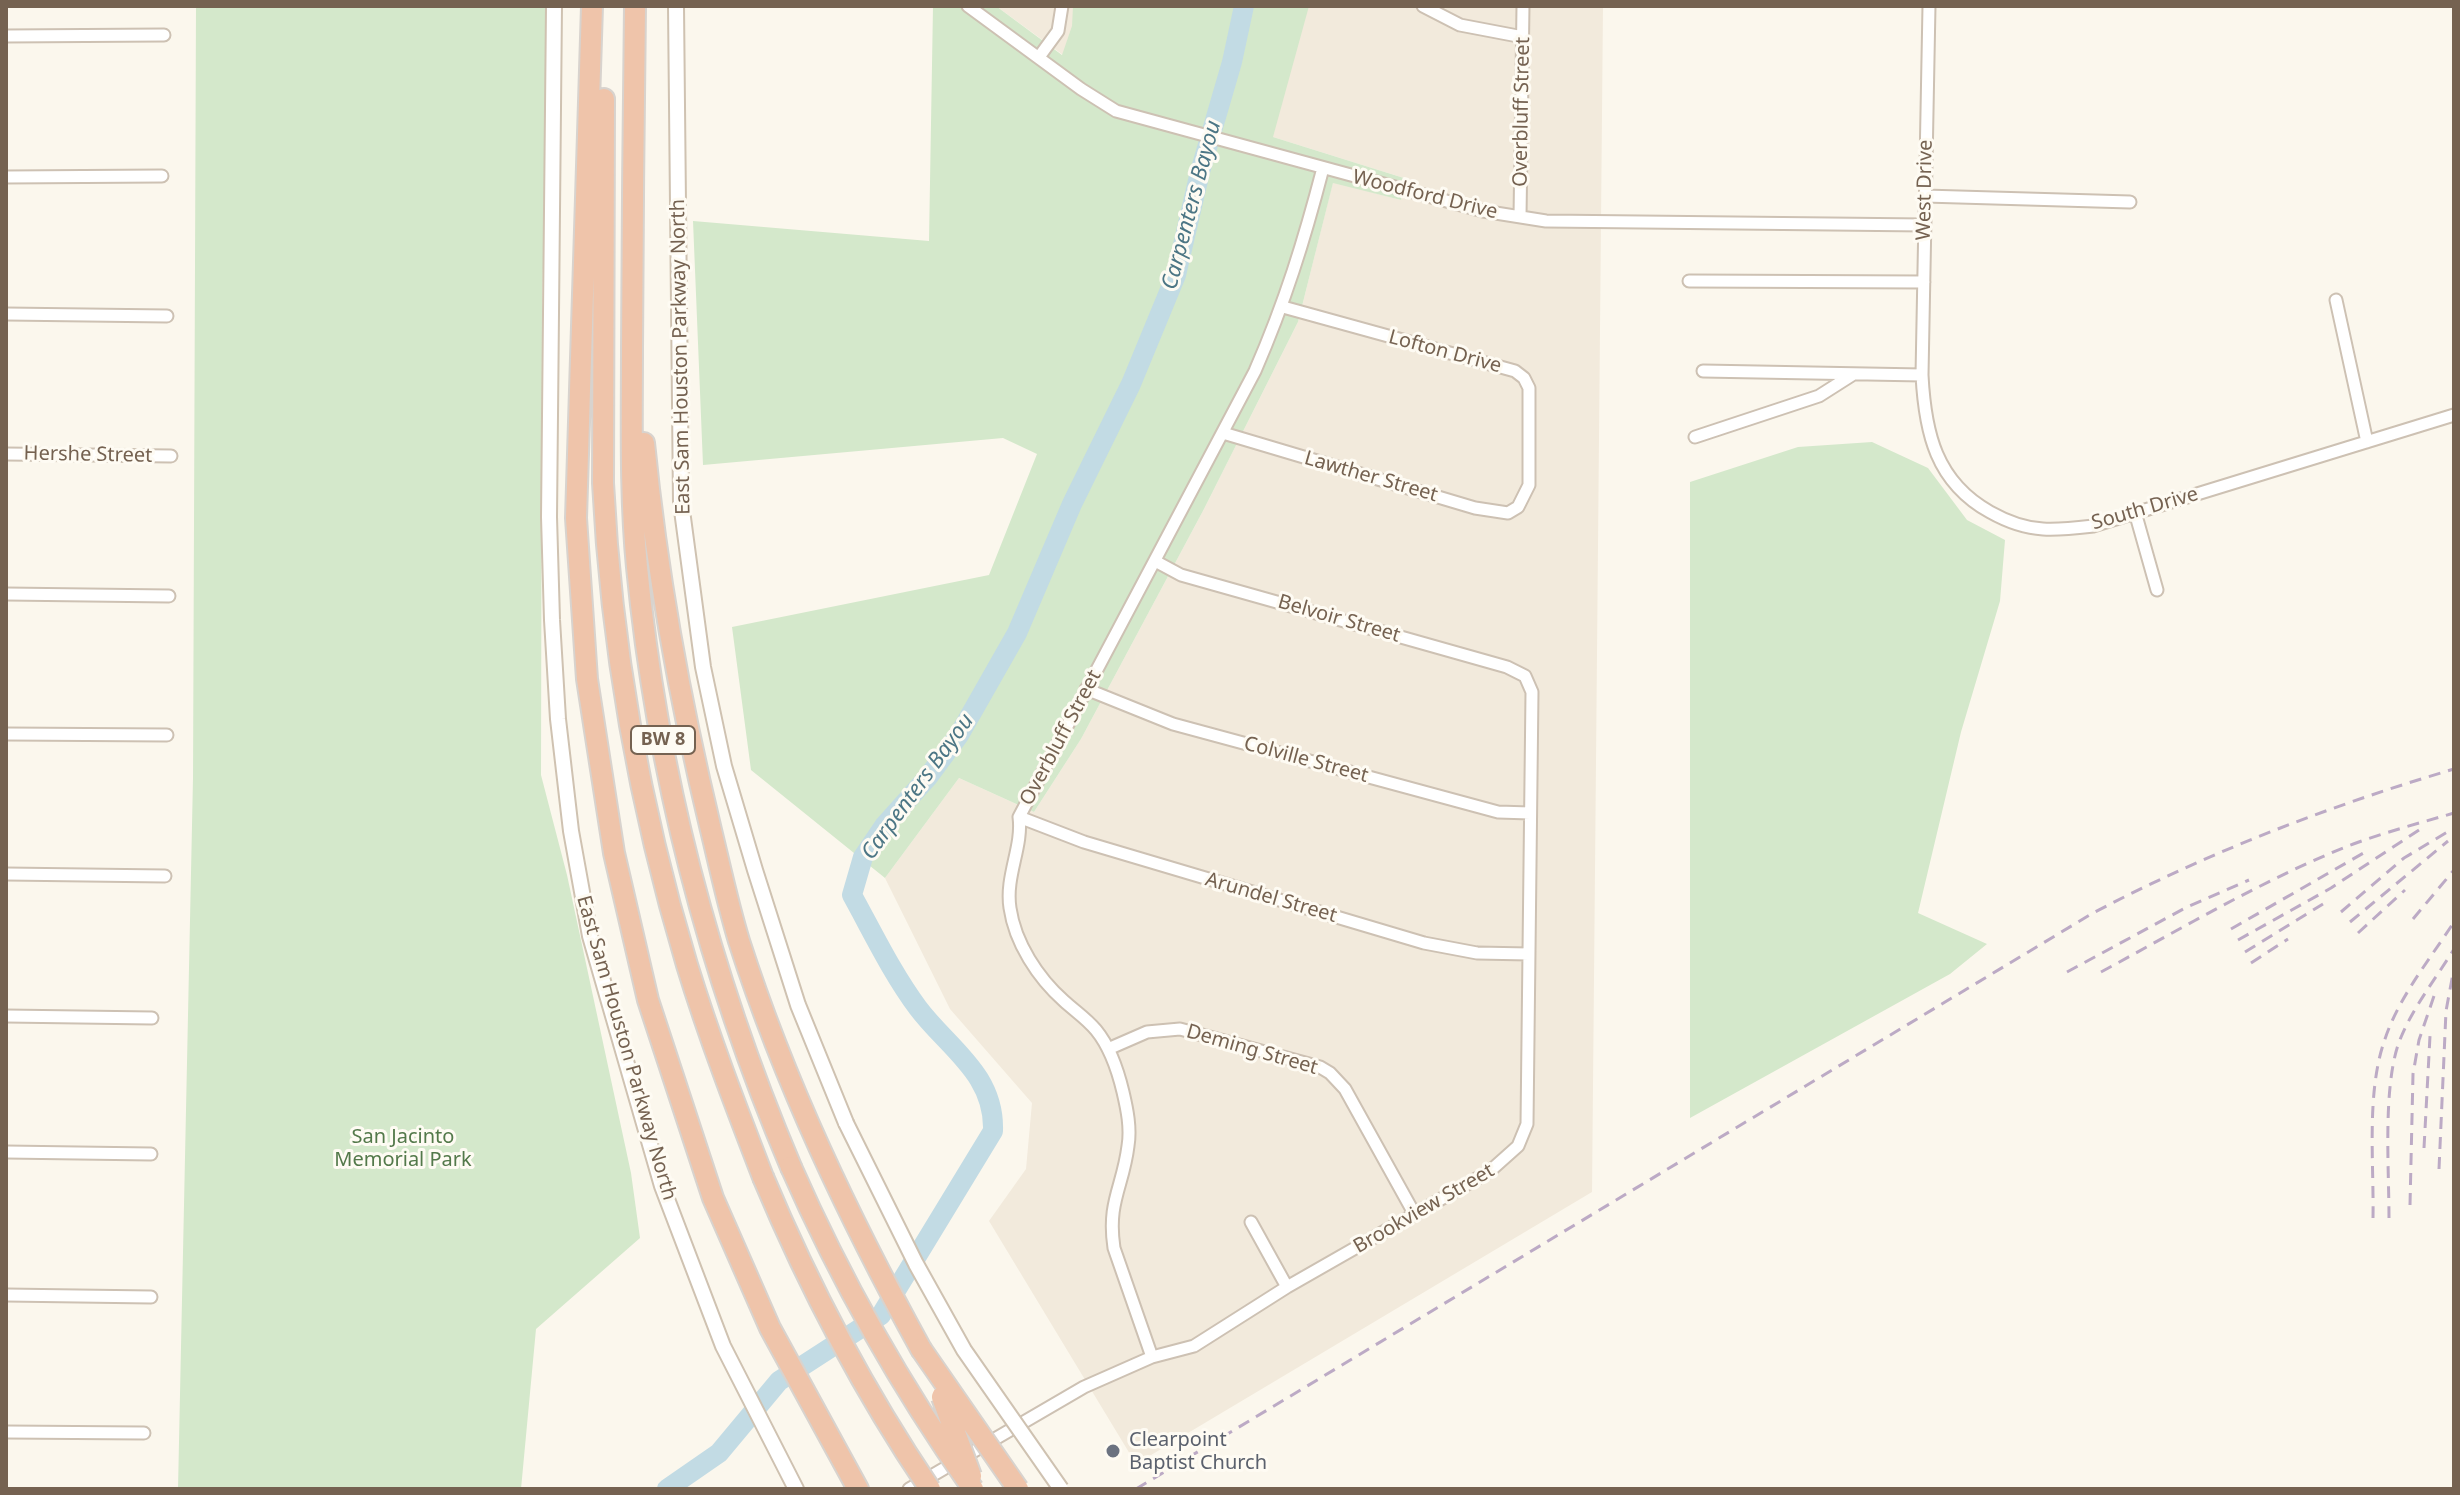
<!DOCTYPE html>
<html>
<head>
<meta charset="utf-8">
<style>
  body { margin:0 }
  #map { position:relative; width:2460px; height:1495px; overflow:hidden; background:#fbf7ed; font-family:"Noto Sans",sans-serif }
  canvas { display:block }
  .frame { position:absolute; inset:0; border:8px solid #756251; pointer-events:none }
</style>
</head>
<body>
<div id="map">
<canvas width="2460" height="1495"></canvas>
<div class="frame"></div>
</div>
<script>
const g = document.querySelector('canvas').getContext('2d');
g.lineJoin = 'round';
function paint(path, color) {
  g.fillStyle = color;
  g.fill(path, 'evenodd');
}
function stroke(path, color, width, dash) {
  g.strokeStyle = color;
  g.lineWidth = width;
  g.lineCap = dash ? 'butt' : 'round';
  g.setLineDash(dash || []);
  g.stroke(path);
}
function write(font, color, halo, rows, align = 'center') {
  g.font = font + ' "Noto Sans",sans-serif';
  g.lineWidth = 6;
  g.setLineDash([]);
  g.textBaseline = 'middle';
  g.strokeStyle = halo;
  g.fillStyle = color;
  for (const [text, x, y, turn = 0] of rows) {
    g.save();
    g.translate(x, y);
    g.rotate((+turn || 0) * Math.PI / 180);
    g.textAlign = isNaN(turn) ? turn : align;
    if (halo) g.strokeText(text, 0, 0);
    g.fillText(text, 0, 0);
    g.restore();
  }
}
const residential = new Path2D(`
  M996 6H1603L1592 1192 1136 1464 989 1221 1026 1169 1032 1103 950 1009 885 878 959 778 1034 812 1081 739 1204 509 1298 322 1333 182 1401 200 1407 179 1273 137 1063 55Z`);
const green = new Path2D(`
  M196 6H550L542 303 541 775 567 875 631 1173 640 1238 536 1329 521 1489H178L193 778Z
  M933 6H996L1062 55 1072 26 1073 6H1309L1273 137 1407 179 1401 200 1333 183 1298 322 1204 509 1081 739 1034 812 959 778 885 878 751 770 732 627 989 575 1037 454 1003 438 703 465 693 221 929 241Z
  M1872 442 1928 468 1967 520 2005 540 2000 601 1961 732 1918 913 1987 944 1950 974 1690 1118V482L1798 447Z`);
const river = new Path2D(`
  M667 1489 719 1453 779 1381 881 1315 993 1131C995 1074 948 1048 918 1008 892 973 873 933 852 895L863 857 884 826 928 777 959 735 1017 633 1072 504 1131 384 1176 275 1200 172 1232 62 1244 6`);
const street = new Path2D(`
  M968 6 1081 89 1116 111 1483 211 1546 221 1925 225
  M1423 6 1460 25 1523 37
  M1929 6 1922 375C1925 433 1936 482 1990 512 2006 521 2024 528 2043 529 2060 530 2076 528 2093 526L2454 415
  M6 36 164 35
  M1039 57 1058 31 1062 6
  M6 177 162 176
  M1925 196 2130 202
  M1520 217 1523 6
  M1689 281 1924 282
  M2336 300 2367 442
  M6 314 167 316
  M1703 371 1922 375
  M1223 433 1475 508 1508 513 1518 507 1529 485V388L1524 378 1515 371 1283 307
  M1695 437 1819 396 1852 375
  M6 454 171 456
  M2135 512 2157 590
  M6 594 169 596
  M1086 689 1173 724 1498 812 1530 813
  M6 734 167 735
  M1019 817 1084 842 1424 943 1477 953 1529 954
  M6 874 165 876
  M6 1016 152 1018
  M1108 1049 1147 1032 1180 1029 1320 1067 1330 1073 1345 1089 1415 1215
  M6 1152 151 1154
  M1251 1222 1287 1287
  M6 1295 151 1297
  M1152 1357 1114 1248C1107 1202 1123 1187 1128 1146 1131 1128 1127 1109 1123 1092 1118 1071 1110 1047 1096 1030 1087 1019 1075 1011 1064 1001 1038 978 1015 943 1010 908 1005 876 1023 847 1019 817L1255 371C1285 302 1304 241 1323 168
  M6 1432 144 1433
  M909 1489 1084 1387 1152 1357 1194 1346 1287 1287 1490 1171 1518 1146 1527 1124 1532 692 1525 676 1507 667 1181 575 1155 561`);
const secondary = new Path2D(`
  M554 6 549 517 552 620 558 719 571 831 590 936 662 1186 723 1346 796 1489
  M676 6 681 503 703 667 724 766 755 870 798 1005 846 1123`);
const highway = new Path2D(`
  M592 6 576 518 587 679 614 853 648 1000 713 1198 770 1328 858 1489
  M635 6C634 121 632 235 632 350 632 422 630 495 637 567 657 774 710 976 791 1167
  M604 99 603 483C611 646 640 809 687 965 709 1037 736 1107 763 1177
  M644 443C657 574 680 702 711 830 720 867 728 905 739 941 785 1084 849 1218 921 1349`);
const rail = new Path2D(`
  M2341 912 2404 858 2454 828
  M2413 919 2454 870
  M2350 922 2448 841
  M2231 929 2367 851
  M2358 933 2405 890
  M2238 940 2331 888 2419 830
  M2245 952 2323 904
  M2251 963 2288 939
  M2067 972 2187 907 2249 880
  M2101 972C2177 931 2251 887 2331 853 2370 836 2413 825 2454 813
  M2424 1148 2430 1036
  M2439 1169 2446 1011 2454 968
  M2410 1205 2413 1074 2419 1040 2435 993
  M2373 1218C2374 1162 2366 1092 2385 1039 2399 997 2430 959 2454 922
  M2389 1218C2389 1169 2383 1091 2398 1045 2410 1011 2435 980 2454 949
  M1136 1489 2093 913C2209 852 2329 806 2454 769`);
const secondaryBridge = new Path2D(`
  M846 1123 916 1264 964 1350 1061 1489`);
const highwayBridge = new Path2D(`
  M791 1167C841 1281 901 1387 973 1489
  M763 1177C809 1287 863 1390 930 1489
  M921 1349 1018 1489
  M942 1397 971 1476`);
const markers = [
  [1113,1451,8,"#6b7280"]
];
const shields = [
  [663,740,64]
];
const shieldNames = [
  ["BW 8",663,740]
];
const streetNames = [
  ["Overbluff Street",1522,112,-89],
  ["West Drive",1925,190,-89],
  ["Woodford Drive",1425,195,14],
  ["Lofton Drive",1445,352,15],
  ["East Sam Houston Parkway North",681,357,-91],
  ["Hershe Street",88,455,1],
  ["Lawther Street",1371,477,16],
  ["South Drive",2145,509,-16],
  ["Belvoir Street",1339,619,16],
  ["Overbluff Street",1061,738,-62],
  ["Colville Street",1306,760,15],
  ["Arundel Street",1271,898,16],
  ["East Sam Houston Parkway North",626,1048,74],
  ["Deming Street",1252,1050,16],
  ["Brookview Street",1424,1209,-30]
];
const parkNames = [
  ["San Jacinto",403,1137],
  ["Memorial Park",403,1160]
];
const worshipNames = [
  ["Clearpoint",1129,1440],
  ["Baptist Church",1129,1463]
];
const waterNames = [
  ["Carpenters Bayou",1192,205,-75],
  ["Carpenters Bayou",918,787,-54]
];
paint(residential, '#f2eadc');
paint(green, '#d4e8cb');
stroke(river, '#c2dbe4', 20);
stroke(street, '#cdc1b3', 15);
stroke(secondary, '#cfc2b1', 18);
stroke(highway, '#d8d3ce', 24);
stroke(street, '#fff', 11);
stroke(secondary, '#fff', 14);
stroke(highway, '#efc4aa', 20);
stroke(rail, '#bcaac5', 3, [12, 8]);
stroke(secondaryBridge, '#cfc2b1', 18, []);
stroke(highwayBridge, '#d8d3ce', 24, []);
stroke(secondaryBridge, '#fff', 14);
stroke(highwayBridge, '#efc4aa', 20);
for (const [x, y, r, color] of markers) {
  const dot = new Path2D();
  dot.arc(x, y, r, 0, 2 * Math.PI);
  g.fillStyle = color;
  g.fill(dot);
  stroke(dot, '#fefbf3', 3);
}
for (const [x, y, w] of shields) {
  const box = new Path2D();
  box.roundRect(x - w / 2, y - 14, w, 28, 6);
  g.fillStyle = '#fefbf3';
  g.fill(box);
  stroke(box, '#756251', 2);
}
write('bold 18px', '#756251', null, shieldNames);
write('20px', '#756251', '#fefbf3', streetNames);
write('20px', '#53794a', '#fefbf3', parkNames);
write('20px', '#5b616d', '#fefbf3', worshipNames, 'left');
write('italic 22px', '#4c7685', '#fefbf3', waterNames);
</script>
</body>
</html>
